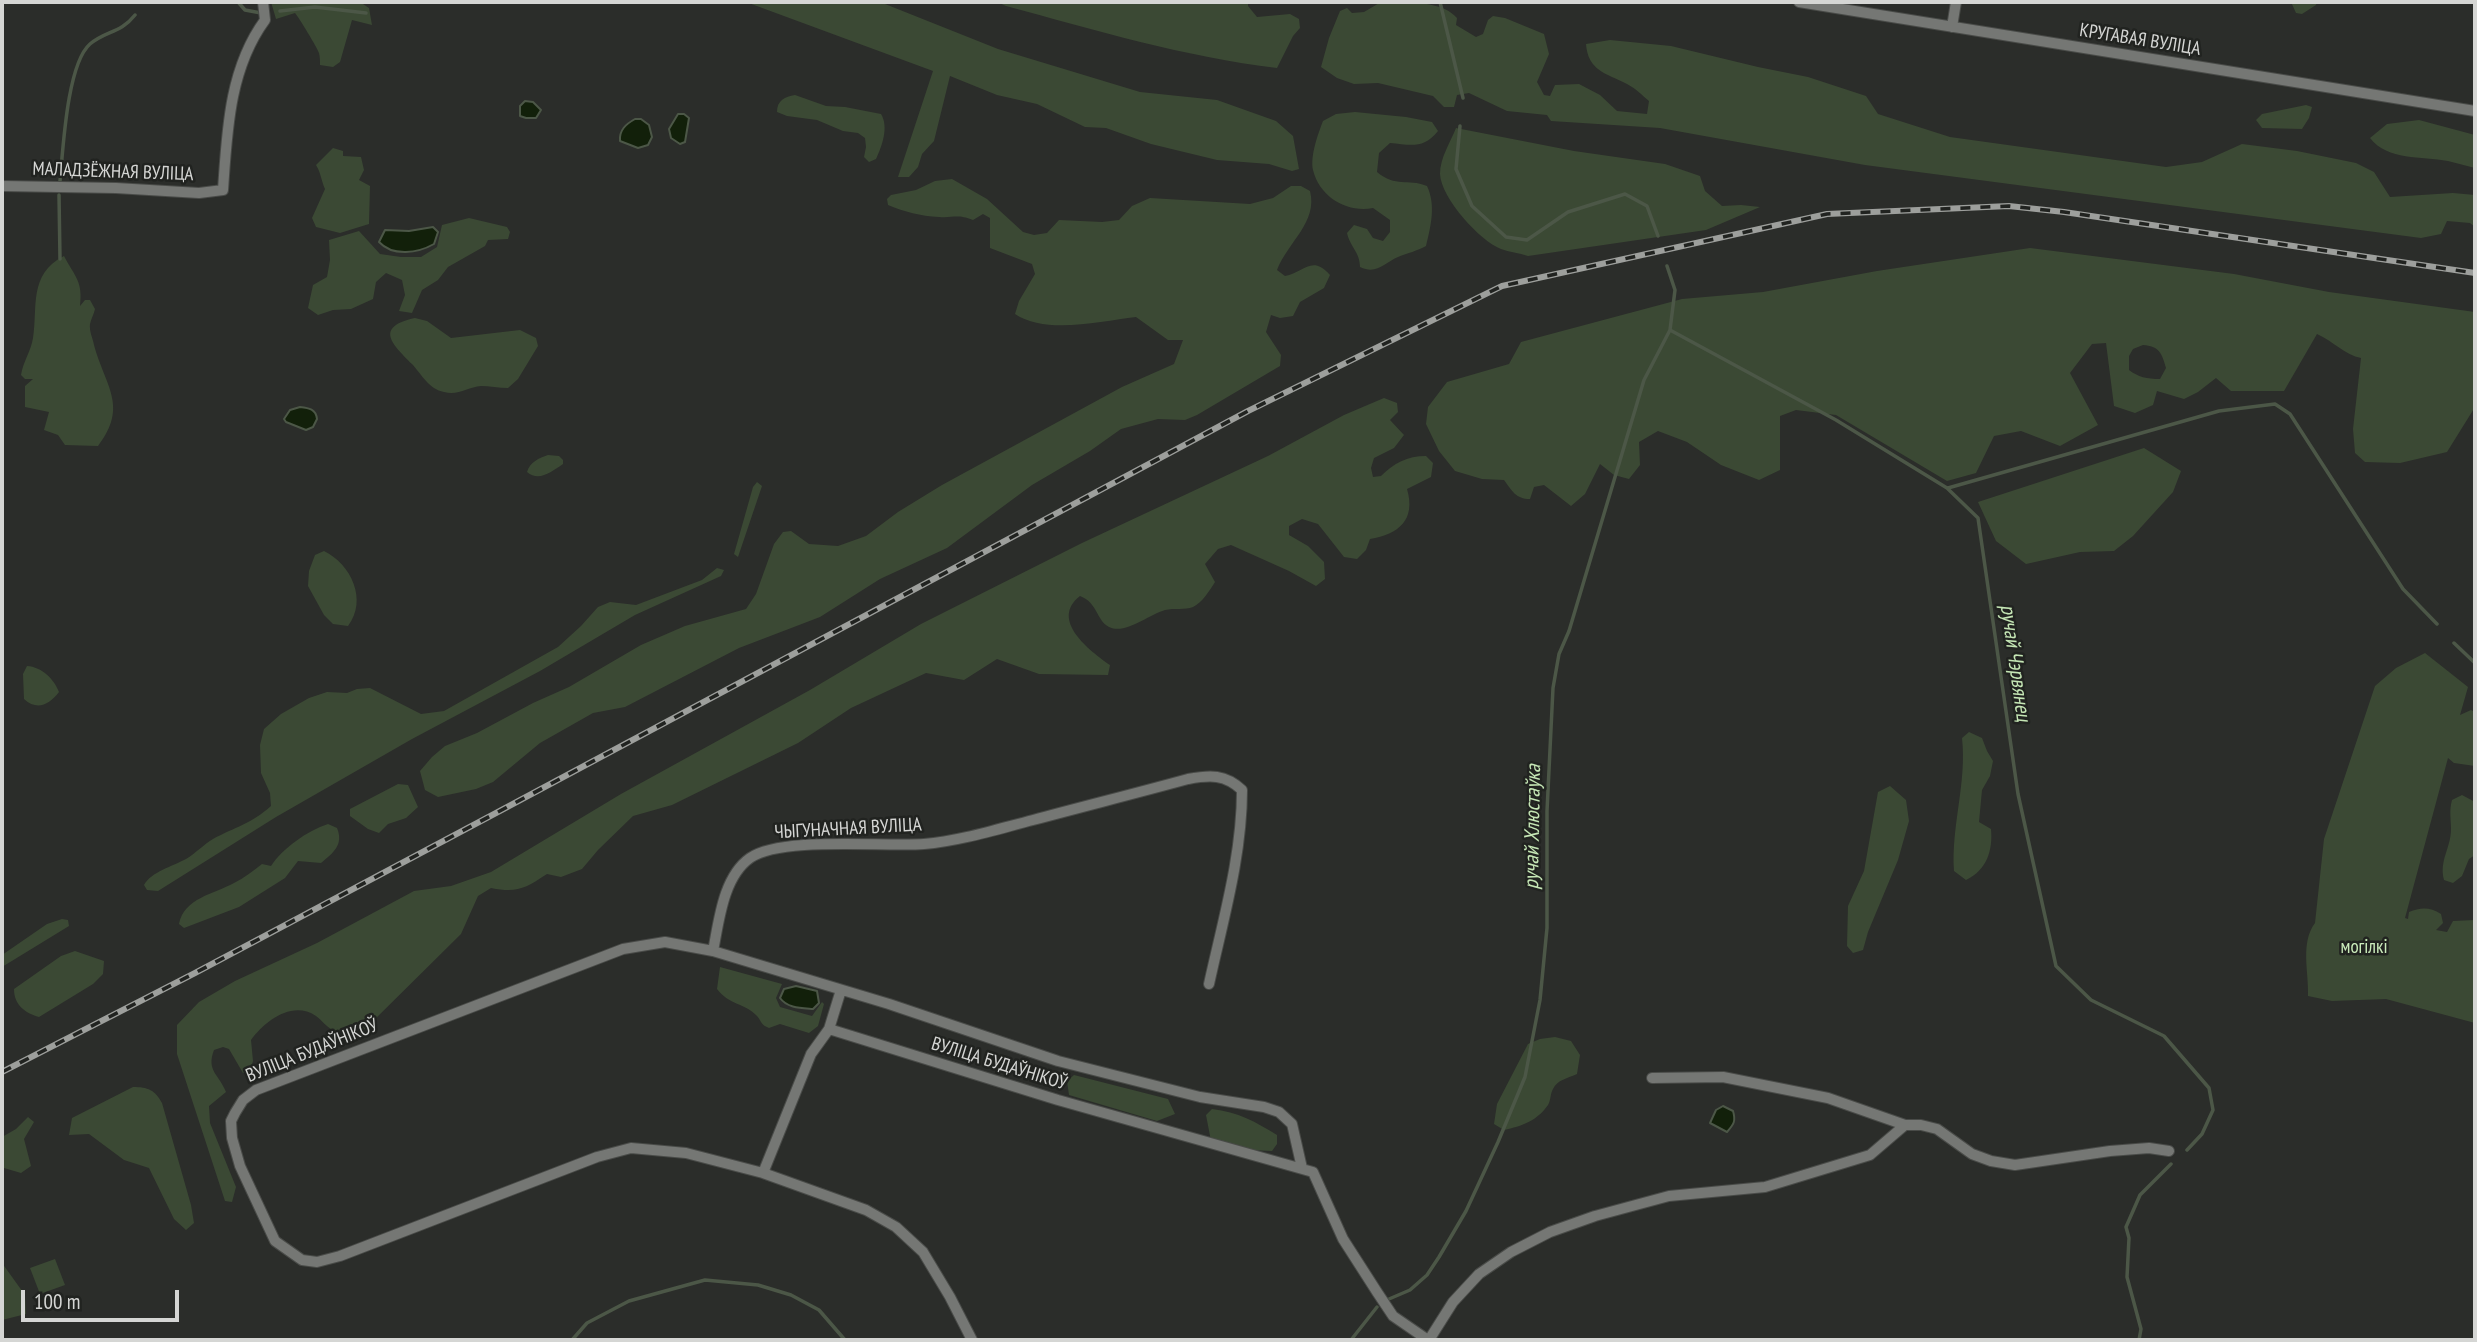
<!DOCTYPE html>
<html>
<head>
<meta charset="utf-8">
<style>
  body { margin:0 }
  #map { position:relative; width:2477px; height:1342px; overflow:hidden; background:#2b2d2a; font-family:"PT Sans Narrow",sans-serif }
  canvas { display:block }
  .frame { position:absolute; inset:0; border:4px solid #d5d6d4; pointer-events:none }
  .scale { position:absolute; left:21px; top:1290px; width:158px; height:32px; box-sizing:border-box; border:4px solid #d5d6d4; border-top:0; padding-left:9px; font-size:21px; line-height:24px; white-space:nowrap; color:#d5d6d4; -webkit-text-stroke:5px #212320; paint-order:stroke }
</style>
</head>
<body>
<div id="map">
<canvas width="2477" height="1342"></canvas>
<div class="frame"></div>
<div class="scale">100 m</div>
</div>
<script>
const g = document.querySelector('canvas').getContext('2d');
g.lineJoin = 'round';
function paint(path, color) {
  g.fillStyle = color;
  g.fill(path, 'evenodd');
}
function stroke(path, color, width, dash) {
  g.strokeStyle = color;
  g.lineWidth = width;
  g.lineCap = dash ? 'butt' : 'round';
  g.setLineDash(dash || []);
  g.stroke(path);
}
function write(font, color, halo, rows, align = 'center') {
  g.font = font + ' "PT Sans Narrow",sans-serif';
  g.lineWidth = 5;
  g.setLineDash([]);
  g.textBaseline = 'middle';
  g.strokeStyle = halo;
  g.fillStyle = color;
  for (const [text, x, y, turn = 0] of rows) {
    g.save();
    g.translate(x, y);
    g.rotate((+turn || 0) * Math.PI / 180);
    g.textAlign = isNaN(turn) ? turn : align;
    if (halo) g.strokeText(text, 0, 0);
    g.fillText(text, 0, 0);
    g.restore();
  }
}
const green = new Path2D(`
  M271 2H360L369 8 372 25 352 20 340 62 333 67 320 65C320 61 320 57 319 53 318 49 298 16 295 13L276 19Z
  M746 2H880L998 49 1140 92 1217 100 1276 121 1293 136 1299 169 1292 171 1269 164 1217 160 1151 144 1106 128 1085 127 1037 104 997 95 950 76 934 141 922 154 918 167 909 177H898L933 71Z
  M997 2H1248V6L1257 17 1290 14 1299 19 1300 28 1293 36 1277 68C1185 57 1095 30 1006 6Z
  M1381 2C1404 2 1442 0 1457 18L1456 25 1476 37 1483 34 1488 20 1493 16 1505 18 1544 34 1549 54 1537 82 1544 95 1550 96 1555 85 1579 84 1600 95 1617 111 1647 114 1649 101C1642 95 1635 88 1627 84 1606 73 1588 71 1586 44L1610 40 1671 46 1758 67 1808 77 1866 96 1878 114 1950 137 2166 167 2202 162 2242 144 2297 151 2356 163 2374 172 2390 197 2453 193 2475 195V227L2470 223 2447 221 2441 234 2421 238 1865 165 1660 128 1551 121 1547 115 1507 111 1469 93 1457 95 1454 107H1444L1433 96 1378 83 1354 84 1337 78 1321 67 1329 38 1340 11 1347 8 1352 13 1364 12Z
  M2291 2H2317L2316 5 2302 14 2296 13Z
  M795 95 826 106 845 107 881 114C889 127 882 146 876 159L869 162 864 157 866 147 865 138 858 133 843 131 817 120 787 116 777 112C777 100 785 97 795 95Z
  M2306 105 2312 107 2309 118 2302 129 2262 128 2256 120 2262 114Z
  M1355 112 1406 117 1432 122 1438 131C1424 149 1411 145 1390 143L1379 153 1377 172C1396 188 1407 178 1427 186 1436 205 1431 226 1426 246 1417 251 1408 253 1398 257 1384 263 1377 275 1360 267 1360 252 1350 247 1347 233L1354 225 1367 229 1373 238 1383 241 1390 232V220L1373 208C1348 213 1320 198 1313 170 1310 156 1318 134 1323 121L1336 114Z
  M2419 120 2475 135V168C2466 166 2457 163 2448 161 2421 156 2388 161 2370 138L2387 124Z
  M1456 128 1574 151 1665 164 1700 176 1705 191 1722 206 1741 205 1760 207 1706 230 1528 256C1519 253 1509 252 1501 249 1480 241 1441 198 1440 174 1440 158 1450 143 1456 128Z
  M333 148 343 151V156L361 157 364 170 359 180 370 186 369 224 340 233 316 227 312 218 325 189C321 180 321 173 316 165Z
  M952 179 987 199 1023 232 1034 235 1047 233 1059 220 1102 222 1119 220 1132 206 1150 198 1250 204 1273 198 1291 186H1301L1310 191C1318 222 1288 242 1277 270L1285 276C1303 273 1312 254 1330 275L1324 288 1300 302 1293 316 1280 318 1271 315 1266 332 1281 355 1280 366 1197 415 1185 420 1158 419 1121 429 1090 451 1032 485 947 548 880 579 820 617 739 648 625 707 593 713 540 743 493 782 476 789 438 797 425 790 420 771 432 757 445 746 477 733 533 703 569 687 641 645 685 626 746 609 756 594 774 544 783 532 791 531 809 544 838 546 866 536 898 512 942 485 1122 387 1174 364 1183 340H1168L1136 317C1101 321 1046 335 1015 314L1019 301 1035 274 1032 264 990 248V218L983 214 973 220C957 214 954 218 939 217 920 216 905 212 888 205L887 199 891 195 916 190 935 181Z
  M469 218 507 227 510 232 508 239 488 240 485 246 448 267 438 280 422 290 412 313 399 311 405 295 402 280 386 273 376 282 373 299 351 309 333 310 318 315 308 308 313 285 327 277 330 260 329 240 359 231 380 254 401 257H421L437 247 442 225Z
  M2030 248 2234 274 2329 292 2475 312V407L2447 452 2400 463 2365 462 2355 453 2353 429 2361 358C2345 355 2333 341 2317 334L2284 391H2231L2216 378 2198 392 2184 399 2157 391 2153 405 2135 413 2114 406 2106 343 2092 344 2070 373 2098 425 2060 446 2021 431 1994 436 1976 473 1947 481 1836 415 1796 410 1780 416V470L1759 480 1721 465 1687 442 1658 431 1639 442 1640 465 1629 479 1614 475 1600 464 1585 494 1571 506 1544 485 1534 487 1530 499C1516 499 1512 491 1504 480L1482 479 1455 471 1439 451 1426 424 1428 407 1447 382 1509 364 1521 342 1682 299 1763 292 1877 271ZM2143 345C2159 346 2162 353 2166 368L2160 379C2147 379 2138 377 2129 370V356L2133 349Z
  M64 256C75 277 83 281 80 306L85 300H90L95 309C94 314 91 319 90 324 89 331 93 339 94 345 105 386 129 406 98 446L65 445 58 435 44 430 49 412 25 407V386L33 379H25L21 375C23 362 31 351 33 338 38 308 28 274 64 256Z
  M415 318 427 321 451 338 520 330 536 338 538 346 518 379 508 388C499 388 489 386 481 386 468 387 458 396 444 392 429 389 422 375 412 364 392 344 374 327 415 318Z
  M1384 398 1397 403 1398 412 1390 420 1404 435 1394 448 1374 458 1371 468 1373 477 1381 476C1394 463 1407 456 1426 456L1433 463 1431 477 1407 489C1416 520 1399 534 1370 539L1366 550 1357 559 1344 557 1318 524 1302 519 1289 526V535L1308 546 1324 562 1325 579 1316 586 1289 571 1231 545 1218 549 1205 564 1215 582C1210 590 1202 603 1193 607 1185 610 1174 608 1165 610 1148 615 1125 635 1109 627 1096 620 1098 603 1080 596 1049 620 1090 651 1110 665L1108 675 1039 674 997 659 964 680 926 673 851 708 798 743 672 805 633 816 598 850 582 869 561 877 547 874C524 889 517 893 491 888L478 896 461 934 365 1029C354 1032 344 1035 333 1030 326 1027 322 1020 316 1016 292 1000 265 1021 251 1040L253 1061 250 1071 243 1073 229 1049 223 1047 214 1050C206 1071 219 1074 226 1092L209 1106 210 1123 236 1187 232 1202 225 1201 177 1054V1025L199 1002 235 981 317 943 414 891 451 886 491 872 621 794 810 690 921 624 1082 543 1268 456 1344 415Z
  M2144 448 2181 471 2173 492 2133 536 2114 551 2080 552 2026 564 1996 541 1978 502Z
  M548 455 559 456 563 460V464C551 472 539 482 527 472 530 462 539 458 548 455Z
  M757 482 762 486 738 557 734 554 753 487Z
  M324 551C351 564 368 600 348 626L333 624 324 615 308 586 309 571 315 555Z
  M717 568 724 570 721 576 635 615 540 671 412 739 276 817 158 891 147 890 144 885C151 872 173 866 186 859 196 853 203 845 213 839 235 827 251 824 271 806L270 793 261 773 260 745 264 729 281 714 309 698 327 692 347 693 357 689 370 688 421 714 444 711 558 647 581 626 598 607 610 602 636 605 702 580Z
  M2425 653 2468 687 2460 715 2471 710 2475 712V766L2454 763 2448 758 2405 918 2408 919 2409 912C2421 907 2430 907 2441 914L2443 923 2436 930 2447 932 2453 921 2475 920V1023L2386 999 2332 1001 2308 996C2309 972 2300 943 2315 923L2324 839 2375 686 2396 668Z
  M27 666C42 667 54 679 59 692 49 705 37 711 24 699L23 674Z
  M1969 732 1982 738 1987 751 1993 761 1990 776 1982 790 1979 822 1991 829C1993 850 1987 870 1966 880L1954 871C1951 826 1967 783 1962 738Z
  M398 784 408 785 418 807 406 818 388 824 379 833 368 829 350 816V809Z
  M1890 786 1906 800 1909 821 1898 860 1868 932 1863 950 1853 953 1847 946 1848 906 1864 871 1878 792Z
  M2462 795 2475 802V855L2469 859 2462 876 2453 883 2444 880C2439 860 2451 848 2451 829 2451 818 2449 811 2452 800Z
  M328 824 337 828C344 845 333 853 321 863L298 861 285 878 239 907 184 928 179 924C184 898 214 894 234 883 244 878 253 871 262 864L271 866C283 848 307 831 328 824Z
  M62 919 68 920 69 926 2 967V955L47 924Z
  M75 951 104 961 103 974 93 984 39 1017C25 1013 14 1005 14 989L61 956Z
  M720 967 782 984 776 998 780 1007 812 1016 822 1002 824 1004 818 1026 809 1033 780 1024 769 1028C761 1025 762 1022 757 1016 745 1003 729 1005 717 989Z
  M1555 1037 1571 1041 1580 1055 1577 1074C1568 1078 1557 1080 1553 1089 1550 1094 1551 1100 1548 1105 1537 1121 1522 1126 1504 1130L1494 1124 1497 1104 1528 1044 1540 1039Z
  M1074 1075 1168 1099 1175 1114 1157 1121 1069 1095 1067 1081Z
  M133 1087C148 1087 155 1090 162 1103L191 1205 194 1223 186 1230 174 1219 149 1168 124 1160 89 1134 69 1135 72 1118Z
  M1212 1109C1238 1112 1256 1122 1277 1135V1144L1272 1151 1250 1150 1211 1141 1206 1115Z
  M28 1117 34 1122 24 1139 31 1166 21 1173 4 1168 2 1173V1137L16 1129Z
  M55 1259 65 1285 40 1294 30 1268Z
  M2 1263 25 1295 26 1314 2 1320Z`);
const water = new Path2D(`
  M525 101 533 102 541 110 536 118H526L520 116V106Z
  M678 114H684L689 118 685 142 680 144 671 138 669 129Z
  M635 119H641L649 125 652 137 648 145 638 148 620 141C619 130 626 124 635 119Z
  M433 227 438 232 434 244C418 253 393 257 379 242L385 230 409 231Z
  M300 407C309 408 316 409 317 419L313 427 306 430 286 422 284 419 290 410Z
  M796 986 817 991 819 1003 813 1009C801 1008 787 1008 780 998L784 989Z
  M1723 1106 1733 1111C1736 1121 1734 1124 1727 1132L1710 1123 1716 1110Z`);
const stream = new Path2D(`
  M238 2 245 10 261 13
  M1440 2 1463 98
  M280 11 315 7 366 13
  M1460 126 1456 169 1472 206 1506 237 1527 240 1568 212 1625 194 1647 206 1658 236
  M60 181C63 150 67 64 90 44 105 31 121 33 135 15
  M59 195 60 259
  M1667 266 1675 290 1670 330 1836 420 1947 488 1978 518 2018 794 2056 966 2091 1000 2164 1036 2209 1088 2213 1110 2202 1134 2187 1150
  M1948 488 2219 411 2275 404 2290 414 2403 589 2437 624
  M2454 643 2475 663
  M1389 1299 1410 1290 1427 1275 1439 1257 1466 1211 1498 1142 1525 1077 1540 1000 1547 928V811L1553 688 1559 654 1569 631 1644 380 1670 330
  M572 1340 587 1323 629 1301 705 1280 758 1285 791 1295 819 1310 845 1340
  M1351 1340 1377 1307
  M2139 1340 2141 1329 2127 1277 2129 1238 2126 1227 2140 1195 2171 1164`);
const minor = new Path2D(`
  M1799 2 2475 111
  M1952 27 1956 2
  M2 186 116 188 199 193 223 190C227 132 229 69 265 20L263 2
  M713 951C719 921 723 877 750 858 781 836 883 847 924 844 960 841 998 829 1033 820 1085 806 1137 793 1188 779 1210 775 1225 774 1242 790 1242 856 1223 920 1209 984
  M829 1029 841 990
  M1652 1078 1723 1077 1828 1098 1905 1125H1921L1937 1129 1972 1154 1991 1161 2015 1165 2110 1151 2149 1148 2169 1151
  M763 1173 811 1054 829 1029 1058 1100 1313 1172 1343 1239 1377 1292 1393 1316 1428 1340
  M972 1340 950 1297 923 1252 896 1227 866 1210 763 1173 686 1153 631 1148 597 1157 340 1256 317 1262 302 1260 275 1241 240 1166 232 1138 231 1121 235 1113 243 1100 256 1090 623 949 665 942 713 951 889 1004 1058 1061 1200 1097 1264 1107 1279 1112 1292 1124 1302 1168
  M1429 1340 1453 1302 1479 1274 1511 1252 1550 1232 1595 1216 1669 1196 1765 1187 1870 1155 1905 1125`);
const rail = new Path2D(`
  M2 1072 195 973 496 813 1248 411 1502 286 1827 214 2009 206 2064 212 2475 273`);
const streetNames = [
  ["КРУГАВАЯ ВУЛІЦА",2140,40,9],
  ["МАЛАДЗЁЖНАЯ ВУЛІЦА",113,172,2],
  ["ЧЫГУНАЧНАЯ ВУЛІЦА",848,829,-3],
  ["ВУЛІЦА БУДАЎНІКОЎ",312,1051,-22],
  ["ВУЛІЦА БУДАЎНІКОЎ",999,1064,17]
];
const parkNames = [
  ["могілкі",2364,948]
];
const waterNames = [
  ["ручай Чэрвянец",2015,663,82],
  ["ручай Хлюстаўка",1533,827,-89]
];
paint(green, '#3b4934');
paint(water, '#12200a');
stroke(water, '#4c5747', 2);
stroke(stream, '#4c5747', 3.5);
stroke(minor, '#494b48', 12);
stroke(minor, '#757774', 10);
stroke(rail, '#9d9f9c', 6);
stroke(rail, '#212320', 3.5, [10]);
write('19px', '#d5d6d4', '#212320', streetNames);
write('19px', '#cbecbb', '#212320', parkNames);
write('italic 21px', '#c5e6b5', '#212320', waterNames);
</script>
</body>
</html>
